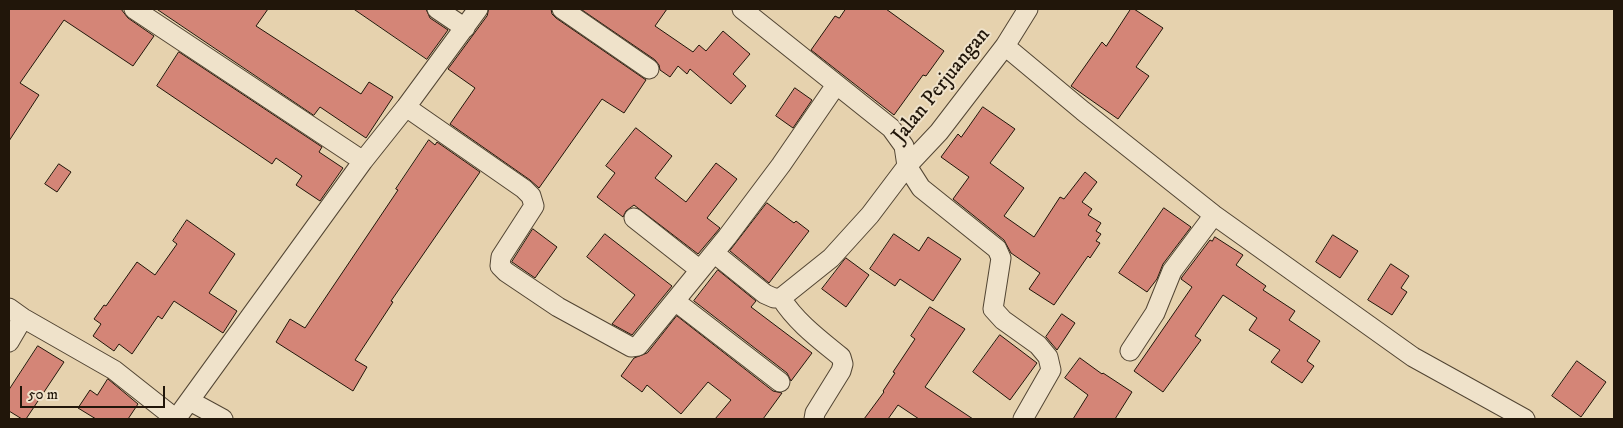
<!DOCTYPE html>
<html>
<head>
<meta charset="utf-8">
<style>
  body { margin:0 }
  #map { position:relative; width:1623px; height:428px; overflow:hidden; background:#e6d2ae; font-family:"IM FELL DW Pica",serif }
  canvas { display:block }
  .frame { position:absolute; inset:0; border:10px solid #21160a; pointer-events:none }
  .scale { position:absolute; left:20px; top:386px; width:145px; height:22px; box-sizing:border-box; border:2px solid #21160a; border-top:0; padding-left:6px; font-size:15px; line-height:18px; white-space:nowrap; color:#21160a; -webkit-text-stroke:4px #efe2ca; paint-order:stroke }
</style>
</head>
<body>
<div id="map">
<canvas width="1623" height="428"></canvas>
<div class="frame"></div>
<div class="scale">50 m</div>
</div>
<script>
const g = document.querySelector('canvas').getContext('2d');
g.lineJoin = 'round';
function paint(path, color) {
  g.fillStyle = color;
  g.fill(path, 'evenodd');
}
function stroke(path, color, width, dash) {
  g.strokeStyle = color;
  g.lineWidth = width;
  g.lineCap = dash ? 'butt' : 'round';
  g.setLineDash(dash || []);
  g.stroke(path);
}
function write(font, color, halo, rows, align = 'center') {
  g.font = font + ' "IM FELL DW Pica",serif';
  g.lineWidth = 4;
  g.setLineDash([]);
  g.textBaseline = 'middle';
  g.strokeStyle = halo;
  g.fillStyle = color;
  for (const [text, x, y, turn = 0] of rows) {
    g.save();
    g.translate(x, y);
    g.rotate((+turn || 0) * Math.PI / 180);
    g.textAlign = isNaN(turn) ? turn : align;
    if (halo) g.strokeText(text, 0, 0);
    g.fillText(text, 0, 0);
    g.restore();
  }
}
const building = new Path2D(`
  M9 9H121L128 18 154 36 133 66 64 20 20 83 39 95 9 141Z
  M157 9H268L256 26 361 94 369 82 393 97 366 138 320 107 314 115Z
  M354 9H426L430 18 448 30 427 59Z
  M489 9H551L552 14 556 18 646 80 624 113 602 99 539 188 530 180 450 124 475 88 448 69 487 16Z
  M581 9H667L655 26 693 52 699 45 706 51 723 31 750 54 733 74 746 86 731 104 690 69 687 74 678 66 670 77 660 70 659 65 655 60Z
  M846 9H886L944 51 926 76 923 75 894 115 811 50 835 16 839 18Z
  M1131 9H1134L1163 28 1136 67 1149 76 1118 119 1071 86 1102 42 1106 46Z
  M179 52 322 147 319 152 343 168 320 201 296 185 302 176 276 158 272 164 157 86Z
  M795 88 812 100 793 128 776 116Z
  M983 107 1015 129 990 163 1024 188 1004 216 1034 237 1060 197 1064 199 1085 172 1097 182 1082 202 1092 209 1088 215 1101 223 1096 231 1101 234 1096 241 1100 243 1090 258 1088 256 1054 305 1029 289 1040 273 1011 253 1004 240 953 199 969 177 941 157 958 134 961 137Z
  M636 128 672 156 655 178 686 202 716 163 737 179 707 218 720 228 698 254 634 205 626 211 623 217 597 197 615 173 606 166Z
  M429 140 435 145 437 142 480 172 391 301 393 302 355 360 367 367 353 391 276 342 290 319 305 328 398 190 396 189Z
  M59 164 71 172 57 192 45 184Z
  M767 203 794 223 796 221 809 231 769 283 730 251Z
  M1164 208 1191 227 1163 264 1157 279 1147 292 1119 273Z
  M187 220 235 254 209 293 237 311 223 333 174 301 162 319 158 316 132 354 119 344 114 351 93 336 101 324 94 319 104 305 106 306 137 262 155 275 177 244 173 241Z
  M533 229 557 247 535 278 512 262Z
  M605 234 672 286 632 335 612 324 635 295 587 257Z
  M894 234 919 251 928 237 961 259 933 301 900 279 895 286 870 269Z
  M1333 235 1358 251 1340 278 1316 262Z
  M1215 237 1243 255 1236 265 1266 286 1263 290 1295 311 1289 320 1320 341 1307 361 1314 366 1302 383 1271 362 1280 350 1249 330 1257 318 1223 295 1195 336 1201 340 1163 392 1134 371 1192 287 1181 279 1182 277 1210 240 1212 241Z
  M846 258 869 275 846 307 822 289Z
  M1391 264 1409 276 1401 288 1407 292 1392 315 1368 300Z
  M718 270 756 301 751 307 812 353 791 381 787 373 694 301Z
  M930 307 965 329 925 387 973 419H919L898 405 888 419H864L884 392 883 391 895 373 893 372 915 339 911 336Z
  M1062 314 1075 323 1057 350 1046 337Z
  M677 316 773 391 782 393 763 419H715L731 400 708 382 681 414 647 385 642 392 621 376 634 358 647 353Z
  M1000 335 1037 363 1010 400 973 372Z
  M38 346 64 362 26 419H22L9 411V390Z
  M1080 358 1102 374 1103 373 1132 392 1115 419H1073L1088 395 1065 378Z
  M1577 361 1606 382 1581 417 1552 396Z
  M108 379 138 404 128 419H96L78 408 90 390 97 395Z`);
const minor = new Path2D(`
  M134 9 363 161
  M437 9 465 28
  M562 9 649 69
  M742 9 891 128 904 146 907 166 921 188 997 249 1001 258 993 309 1003 320 1038 345 1048 357 1051 370 1023 419
  M1005 46 1083 111 1214 215 1413 357 1525 419
  M406 107 524 189 531 196 534 206 501 257 500 266 506 272 558 307 631 347 638 346 727 237 781 165 836 85
  M634 218 700 270
  M714 253 765 294 774 298H781L831 258 870 215 907 166 939 132 1005 46 1028 9
  M781 298C796 322 819 339 841 357L843 364 841 371 815 413 814 419
  M675 301 780 382
  M9 308 23 318 114 370 176 419
  M9 342 23 318
  M1130 351 1155 313 1172 271 1214 215
  M190 401 223 419
  M176 419 363 161 406 107 478 9`);
const streetNames = [
  ["Jalan Perjuangan",942,86,-51]
];
paint(building, '#d48577');
stroke(building, '#21160a', 1);
stroke(minor, '#524533', 21);
stroke(minor, '#efe2ca', 19);
write('21px', '#21160a', '#efe2ca', streetNames);
</script>
</body>
</html>
